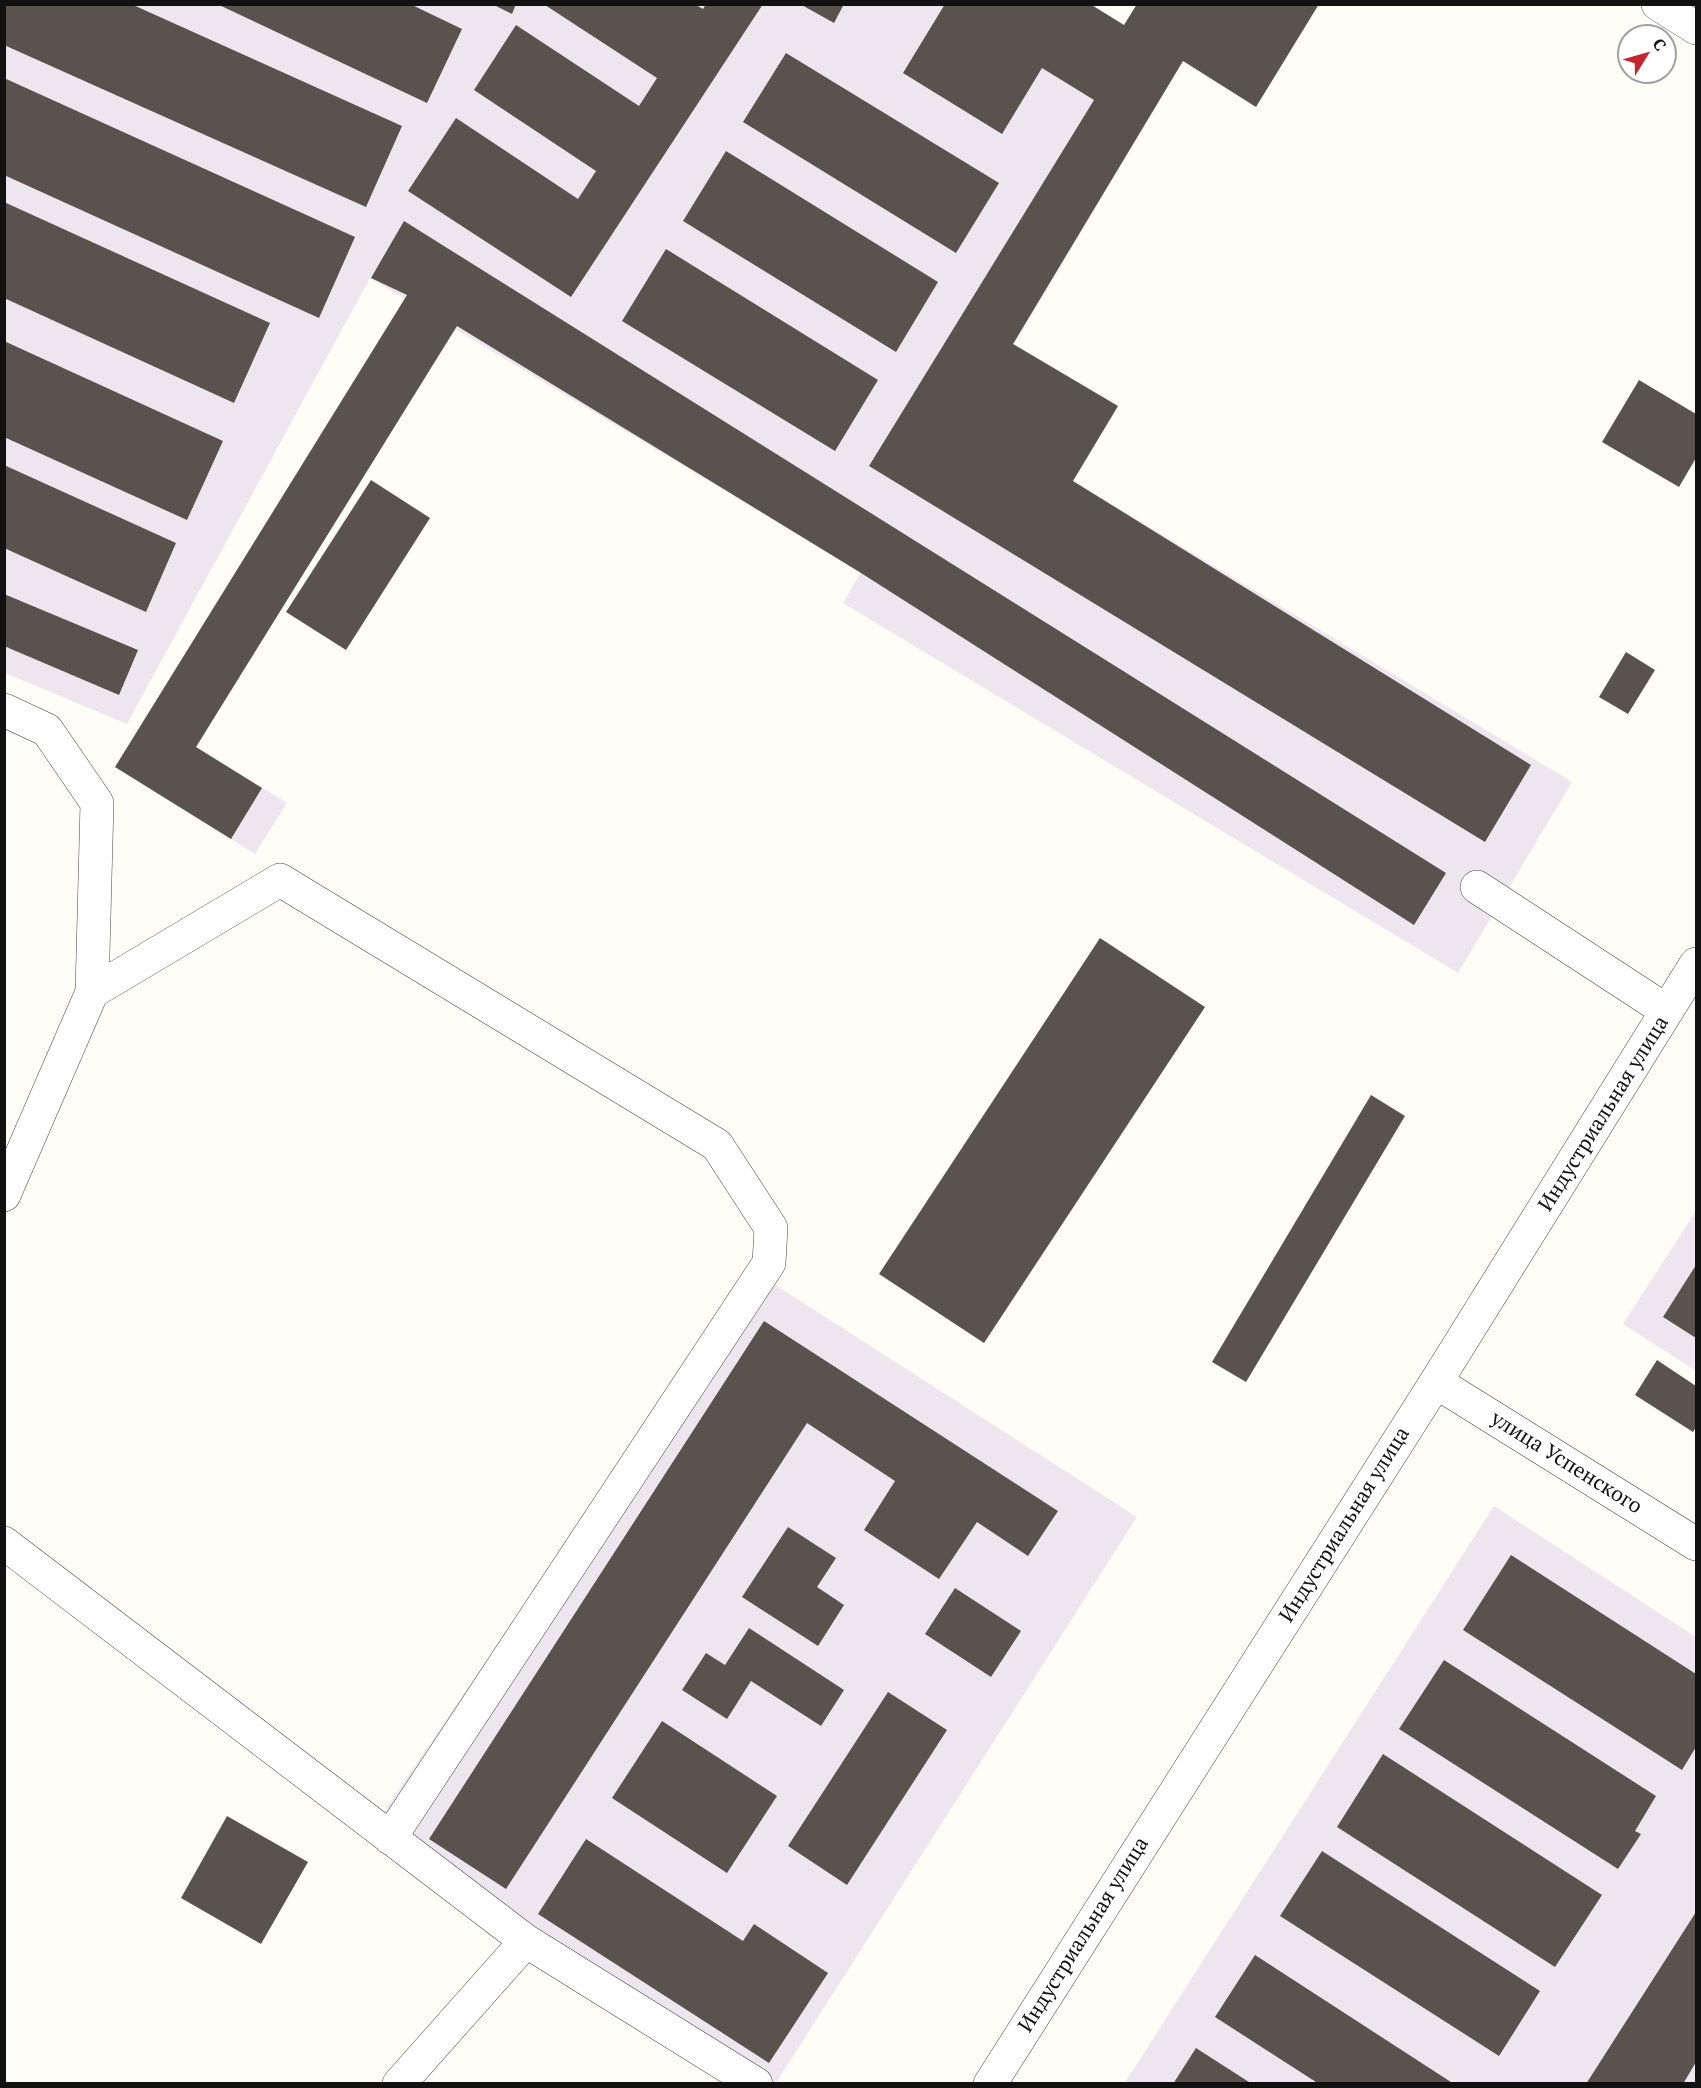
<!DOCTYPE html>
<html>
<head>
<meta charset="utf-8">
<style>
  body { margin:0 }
  #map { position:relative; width:1701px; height:2088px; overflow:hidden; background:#fffdf5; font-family:"PT Serif",serif }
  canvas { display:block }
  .frame { position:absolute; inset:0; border:6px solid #111; pointer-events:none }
  .north { position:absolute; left:1617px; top:24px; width:60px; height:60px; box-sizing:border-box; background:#fff; border:2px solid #a0a0a0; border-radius:50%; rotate:53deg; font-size:16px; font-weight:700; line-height:24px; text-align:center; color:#111 }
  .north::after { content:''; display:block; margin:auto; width:21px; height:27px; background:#c4262e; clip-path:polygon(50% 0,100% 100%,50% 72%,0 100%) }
</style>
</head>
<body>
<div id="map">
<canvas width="1701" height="2088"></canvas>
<div class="frame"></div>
<div class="north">С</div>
</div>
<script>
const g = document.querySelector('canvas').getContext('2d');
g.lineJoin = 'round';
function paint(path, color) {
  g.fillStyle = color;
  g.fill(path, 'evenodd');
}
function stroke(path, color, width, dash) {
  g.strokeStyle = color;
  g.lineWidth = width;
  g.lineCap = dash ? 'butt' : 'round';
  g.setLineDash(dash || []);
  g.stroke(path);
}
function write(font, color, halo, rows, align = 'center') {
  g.font = font + ' "PT Serif",serif';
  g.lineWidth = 6;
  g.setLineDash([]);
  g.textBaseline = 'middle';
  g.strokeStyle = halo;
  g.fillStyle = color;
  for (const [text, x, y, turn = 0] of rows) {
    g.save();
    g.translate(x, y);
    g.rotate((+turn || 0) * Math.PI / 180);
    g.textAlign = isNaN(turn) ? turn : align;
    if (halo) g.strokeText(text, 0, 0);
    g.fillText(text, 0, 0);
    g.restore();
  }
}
const industrial = new Path2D(`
  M4 5H1090L1183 61 1014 344 1118 406 1073 481 1572 782 1458 973 843 603 861 572 455 329 196 747 287 803 255 854 115 767 405 299 370 278 127 724 5 673Z
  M1696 1211V1371L1623 1324Z
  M752 1270 1137 1517 776 2083H768L368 1835Z
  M1494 1506 1696 1637V2083L1124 2084Z`);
const building = new Path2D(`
  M4 4H131L402 126 366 207 4 45Z
  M217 4H410L462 29 427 103Z
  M492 4H516L512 14Z
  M706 4H763L571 297 408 191 456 118 578 199 596 171 474 90 516 25 639 106 657 78 545 5H696L703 9Z
  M800 4H844L834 23Z
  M945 4H1090L1124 25 1137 4H1319L1256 107 1183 61 1013 344 1118 406 1073 481 1531 765 1485 842 869 466 1094 100 1042 68 1002 134 903 73Z
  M786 53 999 183 956 253 743 122Z
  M4 78 355 237 319 318 4 175Z
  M726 151 938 282 896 352 683 221Z
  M4 202 270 323 234 403 4 298Z
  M404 221 1446 873 1414 925 861 573 457 326 196 747 262 788 231 839 115 767 407 295 371 278Z
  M666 249 878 380 835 451 622 321Z
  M4 341 223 441 187 520 4 437Z
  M1639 380 1696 414V458L1679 487 1602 442Z
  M4 465 176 543 146 612 4 548Z
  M371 480 430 518 346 650 286 612Z
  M4 594 138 650 119 695 4 646Z
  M1626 652 1655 670 1628 714 1599 697Z
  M1100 938 1205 1007 984 1343 879 1274Z
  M1371 1095 1405 1116 1246 1382 1212 1362Z
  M1696 1265V1338L1663 1317Z
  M764 1321 1058 1511 1028 1556 977 1522 939 1579 864 1530 895 1481 807 1423 506 1889 429 1839Z
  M1657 1360 1696 1386V1427L1693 1432 1635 1395Z
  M788 1527 836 1558 817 1587 844 1605 818 1646 742 1597Z
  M1511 1555 1696 1674V1747L1682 1770 1463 1630Z
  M955 1588 1021 1631 991 1677 925 1634Z
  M749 1628 844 1690 821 1726 751 1681 727 1719 682 1690 706 1653 725 1665Z
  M1444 1660 1656 1796 1635 1831 1641 1834 1618 1869 1399 1729Z
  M888 1692 947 1730 847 1885 788 1846Z
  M662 1721 777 1796 727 1873 612 1798Z
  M1383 1754 1602 1895 1555 1967 1337 1827Z
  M227 1816 308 1862 261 1944 181 1898Z
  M586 1839 743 1941 754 1924 828 1973 769 2063 538 1914Z
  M1322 1851 1540 1991 1499 2056 1280 1916Z
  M1696 1912V2062L1683 2084H1586Z
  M1255 1955 1454 2084H1319L1215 2017Z
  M1196 2048 1252 2084H1173Z`);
const minor = new Path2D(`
  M1658 4 1696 28
  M4 710 47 730 97 803 92 992 4 1195
  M1477 887 1667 1011
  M92 992 280 880 717 1145 771 1228 769 1263 390 1838
  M1436 1382 1696 1544
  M4 1543 526 1941 756 2084
  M399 2084 526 1941
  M990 2084 1436 1382 1696 964`);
const streetNames = [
  ["Индустриальная улица",1604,1114,-58],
  ["улица Успенского",1566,1463,32],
  ["Индустриальная улица",1345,1525,-58],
  ["Индустриальная улица",1084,1935,-58]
];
paint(industrial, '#eee6ef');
paint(building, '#5a524d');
stroke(minor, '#444', 34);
stroke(minor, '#fff', 33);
write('21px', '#111', '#fff', streetNames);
</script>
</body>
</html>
